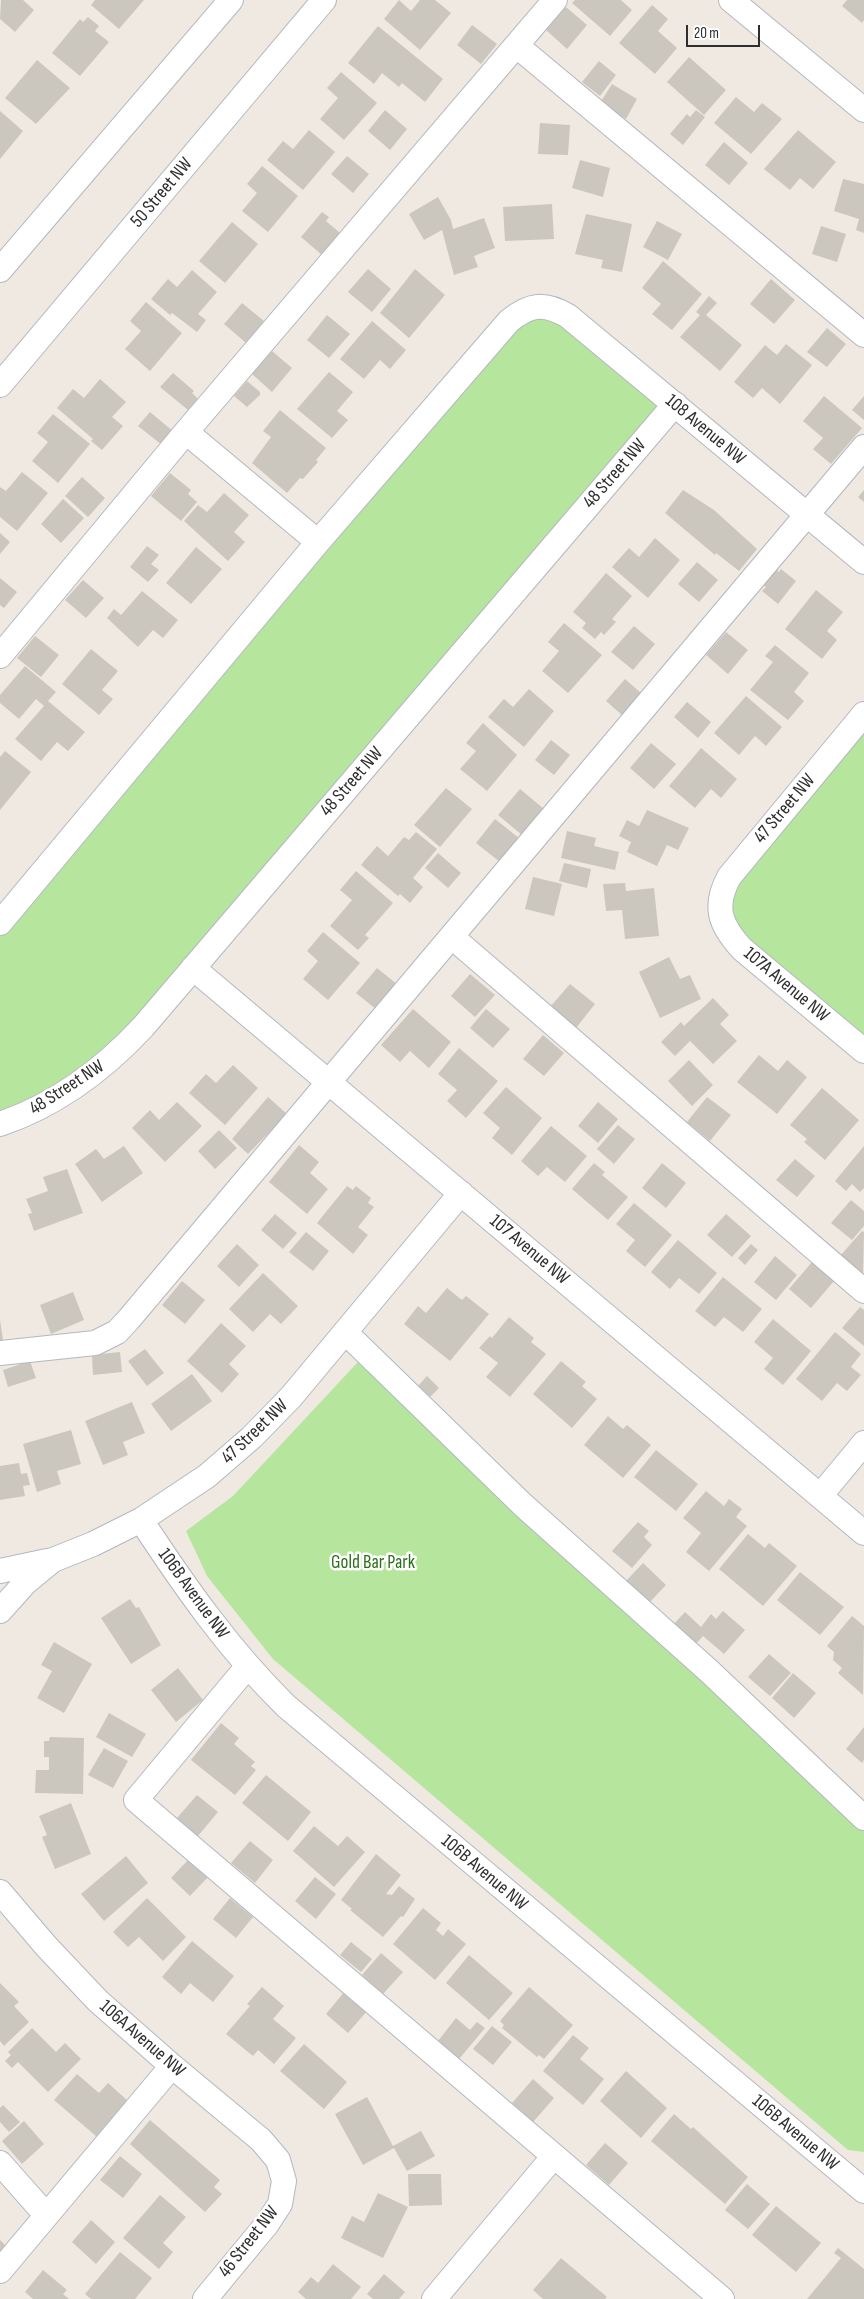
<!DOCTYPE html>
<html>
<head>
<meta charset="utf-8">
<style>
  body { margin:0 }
  #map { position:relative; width:864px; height:2299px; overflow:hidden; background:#efe9e1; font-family:"Sofia Sans Condensed",sans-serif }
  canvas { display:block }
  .scale { position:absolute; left:686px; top:25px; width:74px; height:22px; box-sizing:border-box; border:2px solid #2e2e2e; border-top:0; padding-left:6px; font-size:15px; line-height:18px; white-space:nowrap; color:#2e2e2e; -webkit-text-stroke:4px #fff; paint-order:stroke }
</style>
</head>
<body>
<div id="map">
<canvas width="864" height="2299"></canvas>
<div class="scale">20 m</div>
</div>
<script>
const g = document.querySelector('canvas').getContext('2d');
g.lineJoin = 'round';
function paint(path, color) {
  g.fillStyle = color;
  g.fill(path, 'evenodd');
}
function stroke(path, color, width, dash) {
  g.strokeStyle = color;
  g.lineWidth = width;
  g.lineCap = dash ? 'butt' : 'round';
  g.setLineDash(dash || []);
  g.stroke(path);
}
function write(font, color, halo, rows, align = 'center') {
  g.font = font + ' "Sofia Sans Condensed",sans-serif';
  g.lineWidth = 5;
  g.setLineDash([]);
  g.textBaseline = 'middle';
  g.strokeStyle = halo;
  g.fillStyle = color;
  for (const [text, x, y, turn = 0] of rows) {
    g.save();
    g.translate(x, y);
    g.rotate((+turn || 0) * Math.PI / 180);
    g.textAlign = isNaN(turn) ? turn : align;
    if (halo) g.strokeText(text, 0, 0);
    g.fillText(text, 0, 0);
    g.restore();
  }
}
const green = new Path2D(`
  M542 306 675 404 143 1027 0 1124V923L509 321Z
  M864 714V1051L742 949 720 898Z
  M358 1362 864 1831V2152L848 2150 273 1659 207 1576 186 1531 233 1496Z`);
const building = new Path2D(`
  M1 0H23L34 10 15 32 0 19Z
  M95 0H144L119 29 91 5Z
  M399 0 411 11 420 0H435L451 13 420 50 384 19Z
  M575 0H621L632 10 610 36 572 3Z
  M847 0H864V20L862 23 842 6Z
  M652 5 668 19 658 31 677 48 655 74 619 43Z
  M566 7 587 25 567 49 546 30Z
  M88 17 99 26 95 31 109 42 80 76 52 53 80 19 83 22Z
  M472 25 497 44 481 64 457 45Z
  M378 26 443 79 425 102 402 83 399 87 382 73 374 84 348 63Z
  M689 57 726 90 704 115 667 82Z
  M37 60 70 88 36 124 5 98Z
  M599 61 616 75 600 96 582 82Z
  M341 72 377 103 344 140 320 119 338 98 327 88Z
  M612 84 637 99 626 119 600 103Z
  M736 97 754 112 762 103 782 119 751 154 714 123Z
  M385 110 407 129 390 150 368 131Z
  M696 110 705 117 683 145 670 134 687 114 690 117Z
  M0 111 23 131 0 159Z
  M540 123 570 125 568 155 538 154Z
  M309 130 335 152 303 190 267 160 283 141 293 149Z
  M798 130 836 162 813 189 800 178 790 190 764 169Z
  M724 142 748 163 729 185 705 165Z
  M347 156 369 174 353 193 331 174Z
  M580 160 610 168 603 197 572 188Z
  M262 166 298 196 268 232 242 211 257 193 247 184Z
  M843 179 864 184V233L856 230 859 219 834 211Z
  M438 197 451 220 453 229 484 218 495 248 474 256 478 267 454 275 442 230 424 240 409 214Z
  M552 204 554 239 505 241 503 207Z
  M322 212 329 217 326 221 340 233 322 255 301 237Z
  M586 214 632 224 622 272 601 268 603 260 575 254Z
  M657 221 682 234 668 260 643 247Z
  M232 222 258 244 225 283 199 261Z
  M821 226 846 234 837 262 812 254Z
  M663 261 702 294 672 330 652 314 661 304 642 288Z
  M368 269 391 289 372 312 348 292Z
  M415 269 445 295 409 338 380 313Z
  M192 270 217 292 198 314 206 320 197 332 172 313 170 315 151 299 168 279 177 287Z
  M771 279 795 300 774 324 750 304Z
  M709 296 717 303 706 315 742 345 720 371 680 337 700 315 696 312Z
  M146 302 182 333 150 371 125 349 141 331 130 321Z
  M242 303 264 321 246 343 224 324Z
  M327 315 350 334 329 358 307 340Z
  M372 321 406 350 390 369 380 360 364 379 340 359Z
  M827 328 846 344 827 367 807 352Z
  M786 344 812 365 780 404 762 388 753 398 734 382 765 345 777 355Z
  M272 351 292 368 272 392 252 374Z
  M329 372 353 392 337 411 348 420 332 438 297 409Z
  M173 373 194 391 192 393 198 399 188 410 160 387Z
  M100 379 126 402 112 417 123 426 102 450 91 441 93 439 57 408 73 389 84 398Z
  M247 381 260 392V395L247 407 234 396Z
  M824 396 862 428 831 464 813 449 823 438 803 421Z
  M864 396V420L852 410Z
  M280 410 326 448 316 460 318 462 303 479 300 478 287 493 252 463 271 437 263 431Z
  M150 412 174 432 162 445 138 426Z
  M53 414 90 444 58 483 32 461 48 442 37 433Z
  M22 472 48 493 17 531 0 517V487L6 491Z
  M170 473 191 490 188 494 197 502 181 521 151 496Z
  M82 477 105 498 88 517 65 496Z
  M683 490 714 510 757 549 739 571 716 553 715 555 665 513Z
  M864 490V502L858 497Z
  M224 493 249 515 234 532 245 542 228 561 184 521 198 505 207 512Z
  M63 499 84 518 61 543 41 524Z
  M0 533 10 542 0 554Z
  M655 538 680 560 648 598 612 567 629 548 639 557Z
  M147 546 159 555 151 564 159 570 148 582 130 567Z
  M196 547 222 569 191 604 166 583Z
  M697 562 718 580 699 602 678 584Z
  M776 569 779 572 781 569 796 581 778 604 762 591 766 587 763 585Z
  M606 573 632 596 612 619 616 622 604 635 601 632 595 639 582 628 586 623 573 612Z
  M0 578 17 592 4 608 0 605Z
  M83 580 104 598 86 618 65 600Z
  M816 590 843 612 827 631 837 640 822 659 785 629Z
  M142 591 178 620 163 638 153 630 138 647 107 618 114 609 121 615Z
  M564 623 602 655 568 693 542 671 559 651 548 642Z
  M634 626 655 644 633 670 611 652Z
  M726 632 748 650 728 674 706 655Z
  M35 636 59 655 41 677 17 658Z
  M775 645 809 673 794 692 804 701 788 720 750 690 773 662 765 656Z
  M91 649 118 671 102 690 113 699 99 715 62 684Z
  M25 666 56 692 48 701 85 732 68 751 57 742 41 761 15 739 44 706 36 699 19 719 0 703V695Z
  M625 679 641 693 622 715 606 701Z
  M529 689 554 711 524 747 488 717 504 699 513 707Z
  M746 696 782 727 766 746 755 736 739 755 714 733Z
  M687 702 711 722 698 738 674 717Z
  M483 723 517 755 487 791 460 769 476 751 466 743Z
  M551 740 570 755 554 775 535 760Z
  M651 743 676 764 654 789 630 768Z
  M701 748 737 779 721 798 711 789 695 808 669 786Z
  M5 751 31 772 0 810V757Z
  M446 788 472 809 440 847 414 825Z
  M520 789 544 809 522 835 498 815Z
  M647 810 689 828 678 850 667 845 657 866 627 852 631 842 619 836 627 820 639 826Z
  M495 819 519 838 500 862 476 843Z
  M567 831 596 838 594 846 619 852 615 870 561 858Z
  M416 832 437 849 413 878 423 887 410 903 400 894 398 896 361 865 377 846 388 856 404 837 409 840Z
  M438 853 461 873 448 888 425 868Z
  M564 863 591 869 587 888 559 881Z
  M356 871 393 903 365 935 369 938 358 950 330 926 352 900 340 890Z
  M533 877 562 884 554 916 525 909Z
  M625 883 626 891 654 888 659 936 625 939 622 910 606 911 603 884Z
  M323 932 360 963 328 1000 303 979 318 961 307 951Z
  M669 957 680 979 690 975 701 999 660 1018 639 972Z
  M377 968 398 985 377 1010 356 993Z
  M470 974 495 995 475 1017 451 996Z
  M570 984 595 1004 576 1028 550 1007Z
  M713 998 729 1015 720 1024 737 1041 713 1064 690 1041 675 1056 661 1042 681 1022 684 1026Z
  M413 1009 451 1042 429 1068 410 1051 400 1062 381 1045Z
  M486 1009 510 1029 493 1048 470 1028Z
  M543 1035 564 1053 544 1076 523 1059Z
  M459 1048 498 1081 466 1118 447 1101 457 1090 438 1074Z
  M759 1055 778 1071 787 1060 807 1077 777 1114 737 1082Z
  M689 1060 713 1085 692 1106 668 1081Z
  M233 1065 258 1088 225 1125 189 1093 206 1074 216 1083Z
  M506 1087 542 1118 512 1155 492 1138 500 1128 483 1113Z
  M822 1088 859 1120 825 1160 804 1142 807 1139 790 1125Z
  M268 1097 287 1114 248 1154 232 1139Z
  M707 1097 731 1115 710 1141 687 1122Z
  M177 1102 202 1126 165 1162 132 1128 150 1110 159 1120Z
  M598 1102 618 1119 598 1143 578 1126Z
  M618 1125 635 1139 614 1164 597 1149Z
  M551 1126 587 1156 565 1182 547 1167 538 1176 521 1161Z
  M219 1130 237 1148 215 1169 198 1151Z
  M299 1145 319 1162 310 1173 328 1189 307 1214 269 1182Z
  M124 1146 143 1173 102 1202 75 1164 96 1149 104 1159Z
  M864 1146V1188L860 1192 852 1184 846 1191 835 1181Z
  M795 1159 815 1176 797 1197 776 1180Z
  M594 1163 605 1172 602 1175 628 1197 608 1220 572 1189Z
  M662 1163 686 1183 666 1208 642 1188Z
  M67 1169 83 1213 34 1231 28 1214 32 1213 26 1199 48 1191 43 1177Z
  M347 1186 353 1190 356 1186 371 1198 368 1203 374 1207 358 1227 368 1235 353 1254 317 1223Z
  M851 1200 864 1211V1226L852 1240 831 1223Z
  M634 1203 672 1235 645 1267 626 1251 635 1240 616 1224Z
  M275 1214 297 1233 283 1249 261 1230Z
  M726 1214 751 1236 732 1257 707 1235Z
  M862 1231 864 1232 863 1276 840 1256Z
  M306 1232 329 1251 313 1271 289 1252Z
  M678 1240 717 1273 699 1294 679 1278 670 1289 651 1272Z
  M237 1244 259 1265 239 1287 217 1266Z
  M751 1244 758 1250 745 1265 738 1258Z
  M775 1256 797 1275 776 1300 754 1282Z
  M812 1262 834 1281 811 1308 789 1289Z
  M263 1273 298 1306 281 1324 270 1314 253 1332 229 1309Z
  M723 1277 762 1309 743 1332 724 1317 715 1327 695 1311Z
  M182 1281 205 1300 185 1324 162 1305Z
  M447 1288 462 1300 466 1296 489 1314 450 1361 404 1324 418 1306 426 1313Z
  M73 1292 84 1320 51 1334 40 1305Z
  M860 1307 864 1310V1346L842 1328Z
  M509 1317 534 1338 531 1342 546 1354 510 1397 486 1377 498 1363 479 1348 490 1336 492 1338Z
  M773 1319 811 1351 783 1385 764 1369 773 1358 754 1342Z
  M0 1320 3 1340H0Z
  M221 1323 246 1346 229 1364 239 1374 222 1393 187 1361Z
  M835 1332 861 1354 851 1367 861 1375 847 1391 837 1383 822 1401 796 1379Z
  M145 1349 164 1373 147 1386 128 1361Z
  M120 1352 122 1372 93 1375 92 1355Z
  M30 1361 36 1378 8 1387 3 1370Z
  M561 1361 586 1382 582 1386 597 1399 572 1428 533 1394Z
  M192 1374 212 1401 171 1431 151 1404Z
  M427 1376 439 1388 430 1397 418 1386Z
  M132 1402 145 1433 123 1442 128 1455 103 1465 85 1421Z
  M608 1416 623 1429 627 1425 651 1445 623 1478 584 1445Z
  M71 1430 81 1464 57 1471 61 1484 37 1492 23 1444Z
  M656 1450 698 1484 676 1511 634 1477Z
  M19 1463 21 1474 27 1473 30 1485 23 1486 25 1496 0 1500V1466Z
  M706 1491 724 1506 729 1499 742 1509 736 1517 747 1526 709 1571 686 1552 701 1533 683 1518Z
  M638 1522 649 1531 644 1537 652 1545 632 1568 612 1551Z
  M748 1534 765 1548 769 1543 797 1566 763 1606 719 1569Z
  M643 1563 666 1585 648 1604 625 1582Z
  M800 1572 844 1607 820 1635 777 1600Z
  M130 1599 136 1608 139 1607 161 1645 131 1664 101 1618Z
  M723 1611 745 1630 724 1654 703 1636 693 1647 671 1627 685 1612 701 1627 711 1614 716 1619Z
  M852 1616 864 1626 863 1695 838 1673 842 1668 833 1660 834 1652 827 1646Z
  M54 1642 92 1664 64 1713 37 1698 52 1671 41 1665Z
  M769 1654 791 1673 770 1696 748 1677Z
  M178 1668 203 1700 176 1722 151 1690Z
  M793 1673 816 1693 794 1718 772 1698Z
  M109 1713 146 1734 132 1757 96 1737Z
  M221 1723 239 1738 234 1744 255 1762 251 1766 256 1770 235 1795 191 1760Z
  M864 1727V1760L862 1763 846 1749Z
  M50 1737 84 1738 83 1794 35 1793 36 1770H49V1757H44V1741H49Z
  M104 1748 128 1761 113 1788 88 1775Z
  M266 1775 311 1812 288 1841 242 1803Z
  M197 1795 218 1812 198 1836 177 1818Z
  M71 1803 91 1854 55 1869 42 1837 47 1835 39 1816Z
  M314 1826 338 1846 347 1836 365 1852 334 1887 293 1851Z
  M250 1841 273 1860 255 1883 231 1863Z
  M376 1854 401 1875 386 1894 392 1895 399 1886 415 1899 403 1917 401 1916 383 1937 350 1910 352 1909 341 1900Z
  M126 1856 148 1883 104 1921 81 1894Z
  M189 1859 208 1877 190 1896 171 1878Z
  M315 1877 336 1894 316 1919 295 1901Z
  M147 1898 186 1937 163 1961 139 1937 128 1947 113 1932Z
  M230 1898 253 1917 236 1938 213 1919Z
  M423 1908 441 1923 436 1930 443 1936 448 1929 466 1944 435 1980 393 1944Z
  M192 1941 234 1976 213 2002 190 1983 181 1994 162 1977Z
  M351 1942 372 1959 361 1972 340 1955Z
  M381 1953 403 1972 383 1994 362 1975Z
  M469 1955 513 1993 489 2020 446 1983Z
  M0 1983 19 2002 14 2006 29 2022 4 2046 0 2041Z
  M262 1987 284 2006 273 2019 296 2038 274 2064 258 2050 253 2056 226 2034 250 2006 247 2004Z
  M529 1987 573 2025 544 2059 539 2055 537 2057 502 2028 504 2025 500 2021Z
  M345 1991 367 2011 348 2033 326 2014Z
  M456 2018 470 2030 477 2022 485 2028 459 2059 438 2041Z
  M492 2026 512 2042 493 2065 473 2049Z
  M32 2028 56 2052 65 2043 81 2059 48 2092 18 2062 12 2068 5 2061 11 2055 8 2052Z
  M573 2035 589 2048 580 2059 604 2079 583 2105 543 2071Z
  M304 2044 347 2082 324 2109 280 2071Z
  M626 2071 667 2108 641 2138 600 2101Z
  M77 2074 99 2093 108 2083 128 2101 97 2137 54 2100Z
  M533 2079 554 2098 533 2122 512 2103Z
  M367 2097 393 2146 421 2131 435 2156 407 2171 394 2148 363 2165 335 2114Z
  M3 2105 20 2122 9 2132 0 2122V2108Z
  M674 2114 691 2129 693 2127 748 2177 725 2204 651 2141Z
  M150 2120 220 2180 214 2187 222 2194 205 2212 130 2144Z
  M24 2121 44 2144 22 2164 2 2141Z
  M605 2143 628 2163 609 2185 586 2165Z
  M120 2156 142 2174 123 2198 100 2180Z
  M408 2174H441L442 2205 409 2206Z
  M747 2184 770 2204 748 2229 725 2210Z
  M378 2193 408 2207 383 2258 341 2238 352 2216 364 2222Z
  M160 2195 186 2217 163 2243 173 2252 159 2269 123 2238Z
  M776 2206 821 2243 796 2272 752 2235Z
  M91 2220 115 2242 96 2264 72 2242Z
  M0 2240 8 2248 0 2256Z
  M838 2248 864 2269V2299H807L841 2258 834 2253Z
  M120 2252 152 2278 135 2299H91L85 2294Z
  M561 2258 607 2297 605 2299H543L533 2290Z
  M333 2264 361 2287 351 2299H306L298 2292 311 2277 318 2283Z
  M43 2270 67 2290 63 2294 69 2299H33L25 2292Z
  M384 2274 405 2292 399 2299H373L367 2294Z`);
const minor = new Path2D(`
  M731 0 864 110
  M517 46 864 335
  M0 270 231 0
  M0 385 324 0
  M186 432 318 542
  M0 656 186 432 555 0
  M864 714 729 877C713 907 720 925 742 949L864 1051
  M0 923 318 542 509 321C530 304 544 302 568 316L864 562
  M452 937 864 1291
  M193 968 864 1533
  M0 1124C56 1105 103 1070 143 1027L675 404
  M345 1332 523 1505 709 1671 864 1818
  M0 1353 95 1343 117 1332 129 1319 864 447
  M820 1496 864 1443
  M141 1520C185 1587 229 1650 286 1706L864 2191
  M0 1571 47 1561
  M0 1611 25 1583 53 1560 93 1544 141 1520 207 1476 252 1437 291 1397 461 1193
  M247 1667 136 1800 722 2299
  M0 1892 46 1946 98 2001 172 2066 261 2140 278 2160 284 2181 280 2204 267 2224 205 2299
  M0 2163 46 2215
  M0 2271 172 2066
  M434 2299 554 2156`);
const streetNames = [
  ["50 Street NW",162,193,-50],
  ["108 Avenue NW",705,430,40],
  ["48 Street NW",615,474,-49],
  ["48 Street NW",352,782,-49],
  ["47 Street NW",785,809,-50],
  ["107A Avenue NW",786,985,40],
  ["48 Street NW",67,1088,-33],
  ["107 Avenue NW",529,1250,40],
  ["47 Street NW",255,1432,-44],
  ["106B Avenue NW",193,1594,54],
  ["106B Avenue NW",484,1873,40],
  ["106A Avenue NW",142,2039,41],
  ["106B Avenue NW",795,2133,40],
  ["46 Street NW",249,2242,-52]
];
const parkNames = [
  ["Gold Bar Park",373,1563]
];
paint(green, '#b6e59e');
paint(building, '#cbc7bf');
stroke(minor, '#b4b7c1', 26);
stroke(minor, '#fff', 24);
write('19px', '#2e2e2e', '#fff', streetNames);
write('19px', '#2c6e1b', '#fff', parkNames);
</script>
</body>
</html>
